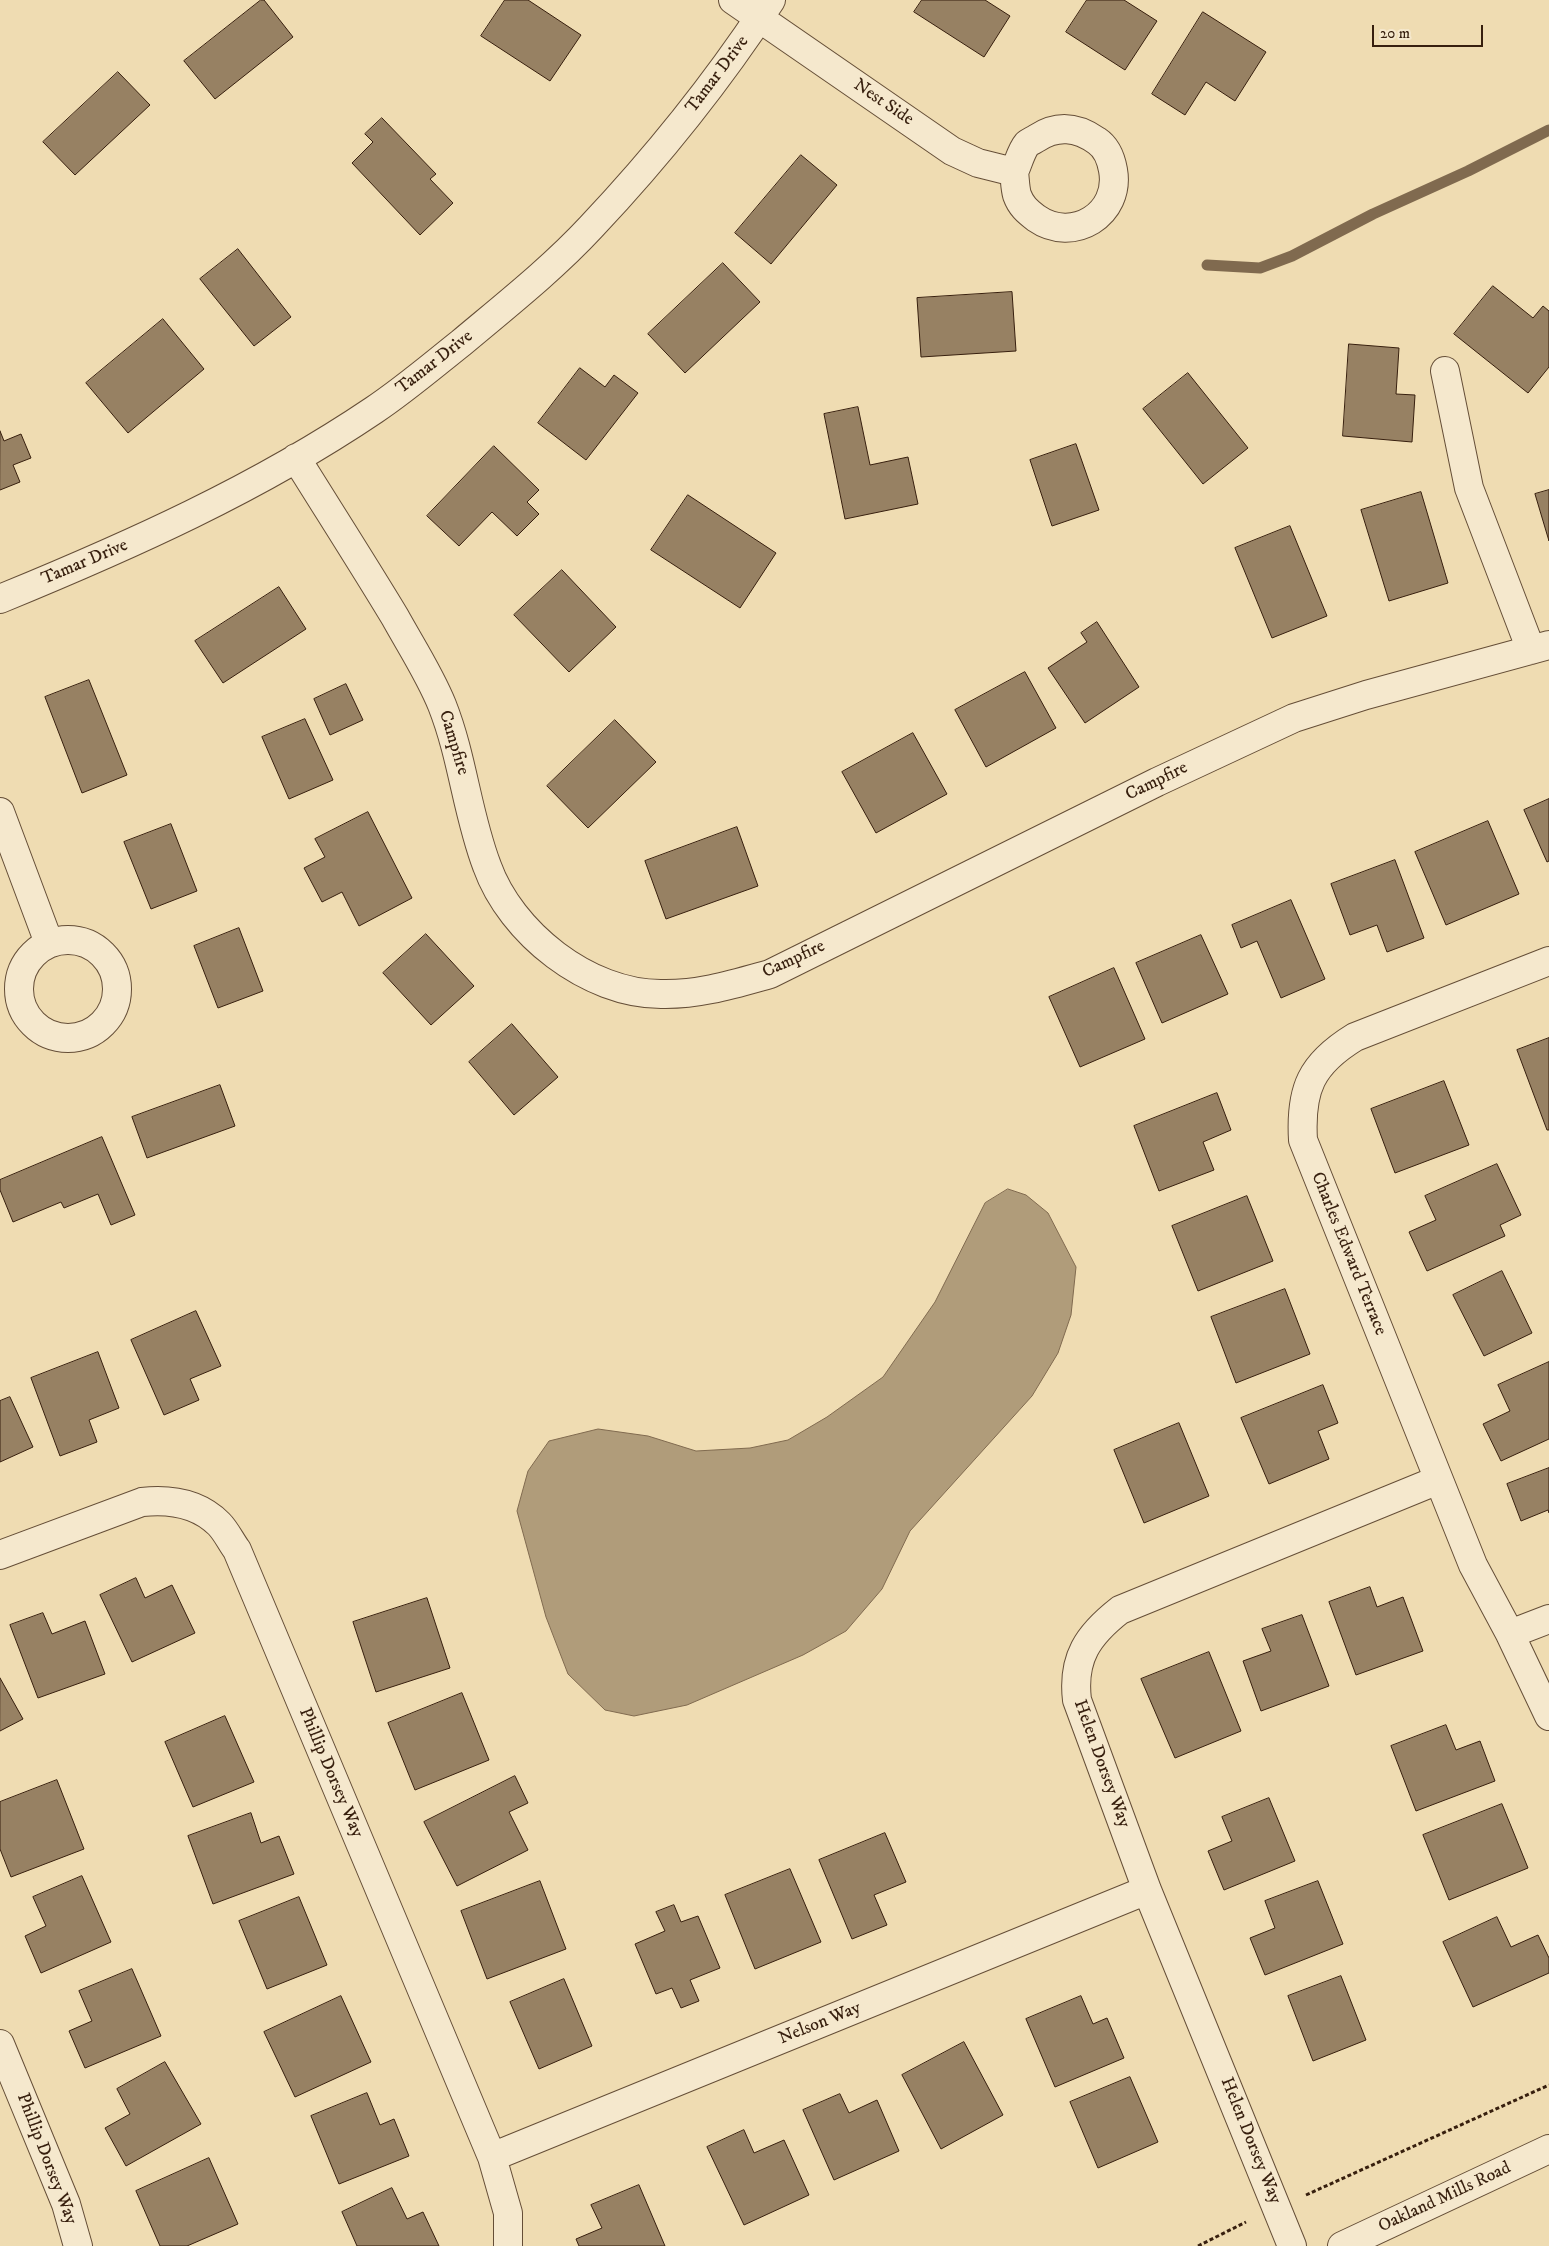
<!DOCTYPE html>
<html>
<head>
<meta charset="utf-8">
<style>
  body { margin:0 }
  #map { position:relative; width:1549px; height:2246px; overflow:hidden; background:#efdcb2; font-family:"IM FELL DW Pica",serif }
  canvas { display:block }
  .scale { position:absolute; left:1372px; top:25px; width:111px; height:22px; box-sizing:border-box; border:2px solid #371f0e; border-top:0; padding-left:6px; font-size:15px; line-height:18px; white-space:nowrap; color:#371f0e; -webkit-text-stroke:4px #f5e8cd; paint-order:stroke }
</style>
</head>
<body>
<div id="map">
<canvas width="1549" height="2246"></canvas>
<div class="scale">20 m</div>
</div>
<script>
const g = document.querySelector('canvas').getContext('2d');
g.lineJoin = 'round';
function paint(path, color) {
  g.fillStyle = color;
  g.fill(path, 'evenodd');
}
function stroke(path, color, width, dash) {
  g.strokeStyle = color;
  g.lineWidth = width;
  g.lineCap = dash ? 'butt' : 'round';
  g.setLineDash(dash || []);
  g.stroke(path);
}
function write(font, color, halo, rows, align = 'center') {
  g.font = font + ' "IM FELL DW Pica",serif';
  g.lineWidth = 4;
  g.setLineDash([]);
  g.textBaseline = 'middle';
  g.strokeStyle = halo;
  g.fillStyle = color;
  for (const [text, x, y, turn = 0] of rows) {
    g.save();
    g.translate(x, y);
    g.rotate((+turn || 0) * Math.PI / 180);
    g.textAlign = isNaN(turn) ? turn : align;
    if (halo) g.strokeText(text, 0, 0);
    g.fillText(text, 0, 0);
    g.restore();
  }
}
const water = new Path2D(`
  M1008 1189 1026 1195 1048 1213 1076 1267 1071 1315 1058 1353 1032 1396 910 1531 882 1589 846 1631 803 1655 687 1705 634 1716 605 1710 568 1674 546 1617 517 1511 528 1471 549 1441 598 1429 648 1436 696 1451 750 1448 788 1440 827 1417 883 1377 935 1302 985 1203Z`);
const stream = new Path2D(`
  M1207 265 1260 268 1292 256 1373 214 1468 171 1549 130`);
const building = new Path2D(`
  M261 0H264L293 37 215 99 184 61Z
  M505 0H528L581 35 550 81 481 36Z
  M922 0H985L1010 16 984 57 914 12Z
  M1087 0H1124L1157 21 1125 70 1066 32Z
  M1203 12 1266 52 1235 101 1206 82 1185 115 1152 94Z
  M118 72 150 105 75 175 43 142Z
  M382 118 436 174 430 179 453 203 420 235 352 163 373 142 365 134Z
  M801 155 837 185 771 264 735 233Z
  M238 249 291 317 254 346 200 279Z
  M723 263 760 302 685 373 648 334Z
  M1493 286 1533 318 1543 306 1549 311V367L1528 393 1454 334Z
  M1012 292 1016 351 921 357 917 298Z
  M163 319 204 369 128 433 86 383Z
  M1349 344 1399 348 1396 394 1415 395 1412 442 1343 436Z
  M580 368 605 387 614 375 638 393 586 460 538 423Z
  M1188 373 1248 448 1203 484 1143 409Z
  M858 407 870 465 908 457 918 504 845 519 824 414Z
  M0 431 4 441 21 434 31 458 13 465 20 482 0 490Z
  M1076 444 1099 510 1052 526 1030 460Z
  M494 446 539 490 527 502 539 514 517 536 492 512 459 546 427 516Z
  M1549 490V541L1535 494Z
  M1421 492 1448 583 1389 601 1361 510Z
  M688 495 776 553 740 608 651 550Z
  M1290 526 1327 616 1272 638 1235 548Z
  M562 570 616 627 569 672 514 615Z
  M279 587 306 629 223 683 195 641Z
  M1097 622 1139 687 1085 723 1048 668 1087 642 1081 633Z
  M1025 672 1056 728 986 767 955 710Z
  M89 680 127 775 82 793 45 697Z
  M346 684 363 720 330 735 314 699Z
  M305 719 333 780 289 799 262 737Z
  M615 720 656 762 588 828 547 786Z
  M913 733 947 794 876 833 842 772Z
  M1549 799V861L1547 862 1524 810Z
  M368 812 412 898 359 926 342 892 322 902 304 868 325 857 315 839Z
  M1488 821 1519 894 1446 925 1415 852Z
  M171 824 197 891 151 909 124 842Z
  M737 827 758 886 666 919 645 861Z
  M1395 860 1424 938 1387 952 1377 925 1350 935 1331 884Z
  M1291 900 1325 979 1281 998 1257 941 1241 948 1232 925Z
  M239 928 263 991 218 1008 194 946Z
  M426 934 474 986 431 1025 383 973Z
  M1201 935 1228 994 1162 1023 1136 963Z
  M1114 968 1145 1039 1080 1067 1049 997Z
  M512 1024 558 1077 514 1115 469 1062Z
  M1549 1038V1130H1547L1517 1050Z
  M1444 1081 1469 1145 1395 1173 1371 1109Z
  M220 1085 235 1126 147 1158 132 1117Z
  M1217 1093 1231 1130 1203 1142 1214 1170 1159 1191 1134 1126Z
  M102 1137 135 1215 111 1225 98 1194 64 1208 61 1202 13 1222 0 1190V1180Z
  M1497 1164 1521 1215 1500 1225 1505 1236 1427 1271 1409 1232 1436 1220 1425 1196Z
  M1247 1196 1273 1261 1198 1291 1172 1226Z
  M1502 1271 1532 1333 1484 1356 1453 1295Z
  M1285 1289 1310 1354 1236 1383 1211 1317Z
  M196 1311 221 1366 190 1379 199 1400 164 1415 131 1340Z
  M98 1352 119 1408 89 1420 97 1442 60 1456 31 1378Z
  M1549 1362V1439L1501 1461 1483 1424 1510 1411 1498 1385Z
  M1323 1385 1338 1423 1318 1431 1329 1459 1269 1484 1241 1418Z
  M10 1397 33 1447 0 1462V1401Z
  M1179 1423 1209 1496 1144 1523 1114 1450Z
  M1549 1468V1513L1548 1510 1521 1521 1507 1484Z
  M136 1578 145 1598 172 1585 195 1633 132 1662 100 1595Z
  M1370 1587 1377 1607 1403 1597 1423 1651 1356 1675 1329 1602Z
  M427 1598 450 1668 376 1692 353 1622Z
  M43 1613 52 1634 85 1621 105 1674 38 1698 10 1625Z
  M1302 1615 1329 1686 1261 1711 1243 1661 1271 1651 1262 1629Z
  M1209 1652 1241 1731 1175 1758 1141 1679Z
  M0 1678 23 1719 0 1731Z
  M462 1693 489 1760 415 1790 388 1723Z
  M225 1716 254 1782 193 1807 165 1742Z
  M1446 1725 1456 1750 1480 1741 1495 1781 1416 1811 1391 1746Z
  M515 1776 528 1803 509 1812 528 1850 457 1886 424 1822Z
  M57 1780 84 1849 11 1877 0 1849V1802Z
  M1269 1798 1295 1861 1224 1890 1208 1851 1232 1841 1222 1817Z
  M1502 1804 1528 1868 1449 1900 1423 1835Z
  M251 1813 261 1843 279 1836 294 1874 213 1904 188 1836Z
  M885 1833 906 1882 874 1895 887 1925 852 1939 819 1860Z
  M790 1869 821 1942 755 1969 725 1895Z
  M82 1876 111 1942 41 1973 25 1936 46 1926 33 1897Z
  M540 1881 566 1949 487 1979 461 1911Z
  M1318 1881 1343 1944 1265 1975 1250 1938 1275 1928 1265 1901Z
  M299 1897 327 1965 267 1989 239 1921Z
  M674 1905 681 1922 698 1916 720 1968 690 1980 699 2001 681 2008 672 1988 656 1994 635 1944 665 1931 656 1912Z
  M1497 1917 1511 1947 1538 1935 1549 1958V1973L1473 2007 1443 1942Z
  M132 1969 161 2036 85 2068 69 2031 92 2021 79 1991Z
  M1341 1976 1366 2040 1313 2061 1288 1996Z
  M564 1979 592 2046 539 2069 510 2002Z
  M341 1996 371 2062 295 2097 264 2032Z
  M1081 1996 1093 2024 1107 2018 1124 2058 1055 2087 1026 2019Z
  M964 2042 1003 2115 941 2149 902 2075Z
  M165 2062 201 2124 126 2166 105 2128 130 2114 117 2089Z
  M1130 2077 1158 2142 1098 2168 1070 2102Z
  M367 2093 380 2125 394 2119 409 2156 339 2184 311 2116Z
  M840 2094 849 2113 877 2100 899 2151 834 2180 803 2110Z
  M744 2130 754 2153 784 2140 809 2195 744 2225 707 2147Z
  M209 2158 238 2224 187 2246H160L136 2191Z
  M639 2185 665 2246H579L576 2239 602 2228 591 2205Z
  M392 2188 407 2219 423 2212 439 2246H357L342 2212Z`);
const path = new Path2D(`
  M1306 2195 1549 2085
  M1198 2246 1246 2222`);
const minor = new Path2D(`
  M733 0 952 151 978 163 1014 172C1015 179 1015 188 1017 195 1021 206 1027 211 1036 218 1073 244 1121 214 1113 170 1111 159 1106 147 1097 141 1077 127 1057 125 1037 138 1034 140 1029 142 1027 144 1021 151 1018 164 1014 172
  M1445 371 1469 488 1531 650
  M296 458C329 511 363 564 395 617 411 646 430 675 442 705 463 758 467 814 487 866 511 933 588 994 661 994 699 995 734 984 770 974L1157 782 1294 718 1366 695 1549 645
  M0 599C129 546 257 489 374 410 404 390 432 366 461 343 505 306 552 269 591 227 658 156 718 81 771 0
  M0 812 49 943
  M19 989a49 49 0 1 1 98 0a49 49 0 1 1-98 0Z
  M1549 961 1355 1037C1311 1064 1300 1089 1303 1140L1473 1565 1510 1634 1549 1716
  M0 1555 142 1502C170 1499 198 1503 219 1524 226 1531 231 1542 237 1550L492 2157 508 2213V2246
  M1510 1634 1549 1619
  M0 2044 66 2204 78 2246
  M492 2157 1147 1890
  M1292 2246 1147 1890 1077 1700C1072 1658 1088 1635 1120 1610L1438 1480
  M1342 2246 1549 2149`);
const streetNames = [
  ["Tamar Drive",718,75,-53],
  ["Nest Side",883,103,34],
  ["Tamar Drive",435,363,-38],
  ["Tamar Drive",85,563,-23],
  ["Campfire",453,743,73],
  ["Campfire",1157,782,-26],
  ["Campfire",794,960,-25],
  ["Charles Edward Terrace",1348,1254,68],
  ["Helen Dorsey Way",1101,1764,70],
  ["Phillip Dorsey Way",330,1773,67],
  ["Nelson Way",820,2024,-22],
  ["Helen Dorsey Way",1250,2141,68],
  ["Phillip Dorsey Way",46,2159,69],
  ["Oakland Mills Road",1445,2198,-25]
];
paint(water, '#b09c7a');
stroke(water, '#806a4f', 1);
stroke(stream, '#806a4f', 11);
paint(building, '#978163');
stroke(building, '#371f0e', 1);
stroke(minor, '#654e37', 30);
stroke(path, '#371f0e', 3, [4, 2.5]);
stroke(minor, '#f5e8cd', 28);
write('18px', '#371f0e', '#f5e8cd', streetNames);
</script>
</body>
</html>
